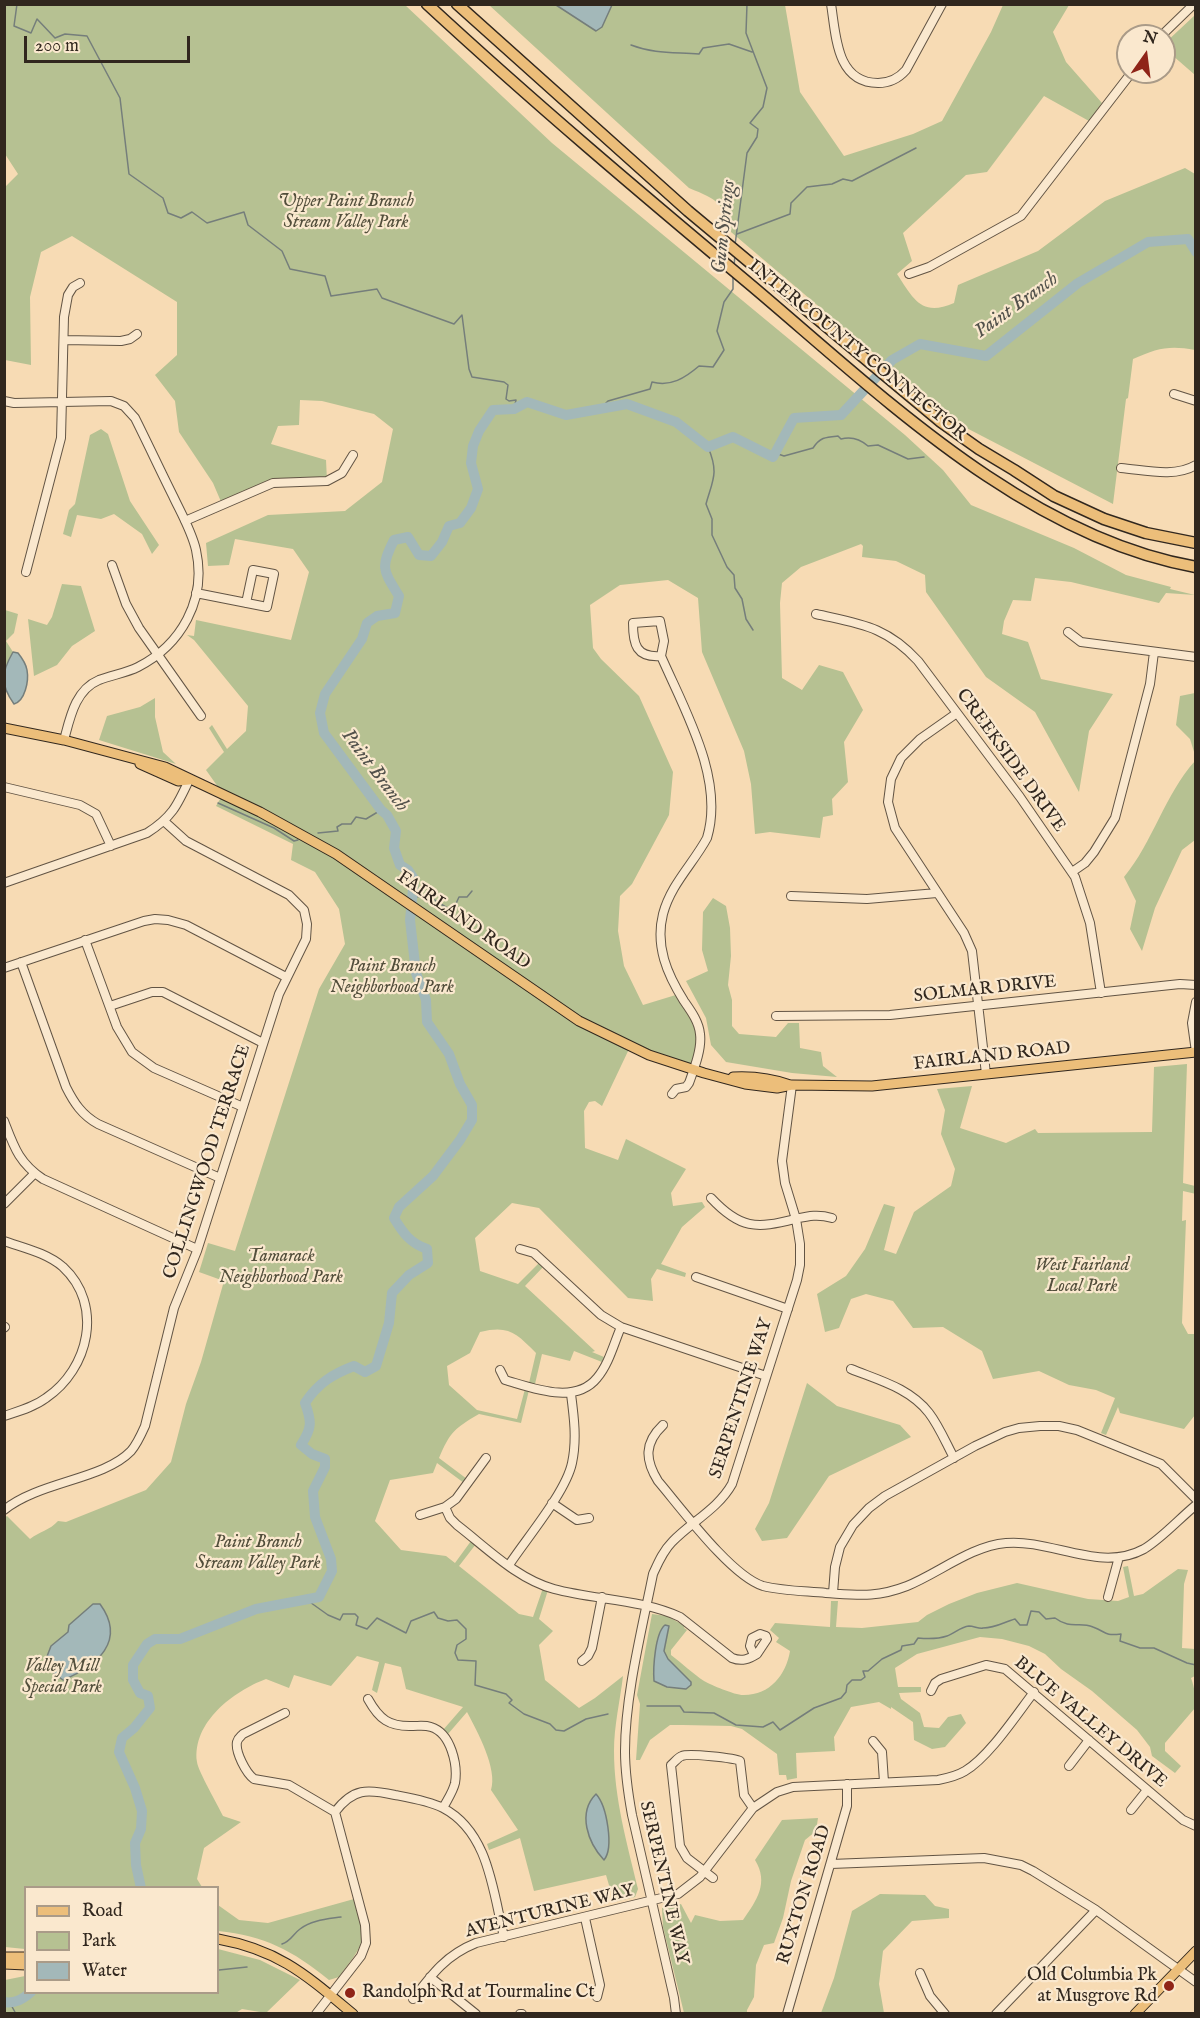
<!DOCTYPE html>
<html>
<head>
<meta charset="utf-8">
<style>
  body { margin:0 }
  #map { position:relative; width:1200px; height:2018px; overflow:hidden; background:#f7dbb4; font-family:"IM FELL English",serif }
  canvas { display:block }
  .frame { position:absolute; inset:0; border:6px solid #31271e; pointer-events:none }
  .legend { position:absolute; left:24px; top:1886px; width:195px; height:108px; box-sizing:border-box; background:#fae8ce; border:2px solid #aa9b88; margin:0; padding:8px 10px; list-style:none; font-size:18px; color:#31271e }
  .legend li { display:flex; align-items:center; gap:12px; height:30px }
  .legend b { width:30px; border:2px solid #aa9b88 }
  .north { position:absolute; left:1116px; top:24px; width:60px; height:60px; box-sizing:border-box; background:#fae8ce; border:2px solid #aa9b88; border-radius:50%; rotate:14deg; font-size:16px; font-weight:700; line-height:24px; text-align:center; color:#31271e }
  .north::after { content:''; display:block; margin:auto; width:21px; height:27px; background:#8f2418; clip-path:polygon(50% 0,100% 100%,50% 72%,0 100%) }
  .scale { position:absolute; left:24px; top:36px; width:166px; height:27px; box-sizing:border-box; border:3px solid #31271e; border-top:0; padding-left:8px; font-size:18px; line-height:21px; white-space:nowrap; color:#31271e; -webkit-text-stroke:4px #fae8ce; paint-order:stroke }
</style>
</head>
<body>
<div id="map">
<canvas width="1200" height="2018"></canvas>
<div class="frame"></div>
<ul class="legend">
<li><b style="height:8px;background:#ecbe7a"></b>Road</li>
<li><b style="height:16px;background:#b6c192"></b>Park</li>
<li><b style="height:16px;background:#a3b8b9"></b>Water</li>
</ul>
<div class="north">N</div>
<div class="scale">200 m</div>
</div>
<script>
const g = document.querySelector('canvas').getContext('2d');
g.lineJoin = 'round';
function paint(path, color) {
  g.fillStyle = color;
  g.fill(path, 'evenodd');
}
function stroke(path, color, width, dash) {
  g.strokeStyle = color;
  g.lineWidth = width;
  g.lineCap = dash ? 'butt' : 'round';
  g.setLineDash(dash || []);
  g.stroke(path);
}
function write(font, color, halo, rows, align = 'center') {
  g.font = font + ' "IM FELL English",serif';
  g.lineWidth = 4.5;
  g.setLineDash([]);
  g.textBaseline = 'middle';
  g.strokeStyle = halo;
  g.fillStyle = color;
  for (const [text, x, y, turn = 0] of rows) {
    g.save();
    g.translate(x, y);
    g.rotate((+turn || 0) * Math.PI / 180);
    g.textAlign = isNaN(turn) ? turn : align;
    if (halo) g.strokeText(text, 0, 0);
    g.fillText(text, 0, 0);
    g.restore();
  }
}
const green = new Path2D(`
  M5 5H405L552 143 905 435 943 470 971 505 1074 548 1126 575 1171 587 1170 589 1195 595 1166 593 1159 603 1071 582 1035 578 1031 601 1013 600 1004 621 1002 634 1028 642 1041 679 1113 694 1089 731 1079 792 1035 712 986 677 926 592 925 575 896 561 862 557 863 546 861 544 801 567 782 583 780 603 782 678 802 690 819 665 843 672 863 710 844 742 848 782 832 799 833 815 823 817 820 838 770 832 755 834 751 784 744 751 702 652 698 598 668 580 620 585 590 605 593 648 601 659 639 696 673 772 669 815 632 884 620 896 618 931 624 966 643 1005 679 994 700 1032 693 1070 630 1047 602 1106 595 1101 589 1102 584 1111 585 1148 618 1160 626 1139 686 1169 671 1193 673 1206 702 1202 705 1207 682 1227 661 1264 686 1273 685 1277 657 1269 651 1279 653 1301 628 1298 539 1208 512 1203 475 1238 480 1271 518 1284 540 1262 544 1266 525 1286 595 1351 592 1352 604 1357 602 1362 574 1351 570 1361 542 1354 535 1384 529 1383 536 1353C516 1333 509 1325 480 1332L470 1353 447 1366 449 1385 477 1410 517 1419 525 1389 529 1390 521 1423 479 1414C455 1428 450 1432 439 1458L467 1479 464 1483 437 1463 433 1473 390 1480 375 1521 401 1550 446 1556 455 1563 471 1541 476 1544 459 1566 519 1614 533 1617 543 1588 548 1590 539 1619 553 1631 539 1645 545 1680 579 1708 595 1698 623 1676C620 1701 614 1726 614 1751 614 1798 627 1843 638 1889L635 1897 614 1902 606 1875 534 1891 520 1838 489 1850 487 1844 518 1830 491 1790C498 1769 477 1731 467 1712L448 1734 443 1730 463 1707 406 1689 401 1667 385 1663 377 1693 372 1690 379 1662 357 1656 331 1686 294 1675 289 1688 266 1679C234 1691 192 1722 197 1762 198 1771 218 1805 223 1816L241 1822 204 1848 197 1879 202 1887 26 1888 25 1949 5 1947 4 1518 7 1516 30 1539C39 1532 50 1530 58 1521L66 1522 146 1490 171 1462 186 1404 201 1362 224 1281 199 1272 208 1243 235 1251 319 989 345 944 339 909 315 872 291 860 293 844 216 806 223 794 206 770 224 752 209 728 212 725 227 749 246 731 248 706 194 640 187 635 194 636 196 620 291 640 309 572 293 549 235 539 229 565 208 566 206 543 268 515 345 511 382 482 393 429 374 414 322 401 300 400 299 425 278 426 271 444 326 460 327 481 273 483 222 504 213 483 179 432 175 401 155 375 177 355V302L72 236 41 252 30 297 31 365 5 360V187L18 174 5 154Z
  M489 5H785L800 92 844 156 913 134 942 121 991 32 1003 5H1069L1053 32 1066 62 1102 103 1089 121 1044 96 987 172 966 175 903 233 912 261 897 274C914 300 922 317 954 303L958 285 1038 251 1105 201 1185 168 1195 174V350C1170 345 1157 348 1133 359L1128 398 1126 399 1113 504 955 422 731 232C723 202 718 200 689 188Z
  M1195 15V75L1164 48V44Z
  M101 429 108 434 130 501 159 545 152 554 142 534 114 514 101 519 77 515 71 537 63 534 69 510 75 504 90 435Z
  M62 584 81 586 95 631 72 646 57 665 34 676 28 619 47 625 52 617Z
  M5 610 18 614 14 633 6 641 13 652 5 667Z
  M1195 693H1196L1195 755 1190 739 1176 725 1180 696Z
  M155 698V717L163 752 176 764 99 740 107 716 140 707Z
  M1195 761V840L1182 850 1155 908 1142 951 1130 929 1136 901 1124 877C1153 842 1165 794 1195 761Z
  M713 898 726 906 730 928 731 956 728 985 732 1000V1026L739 1034 776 1037 788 1023H799L800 1048 821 1052 823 1066 837 1077 792 1073 726 1062 711 1045 706 1018 686 981 708 971 702 950 703 912Z
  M1187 1064 1183 1183 1195 1186 1196 1194 1183 1191 1182 1221 1186 1220 1182 1323 1188 1334H1195V1415L1184 1429 1120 1413 1118 1407 1106 1435 1101 1433 1115 1398 1096 1390 1069 1385 1039 1371 993 1379 982 1351 943 1327 913 1328 893 1301 866 1294 851 1299 839 1328 825 1332 817 1294 846 1276 865 1249 884 1204 895 1207 884 1250 896 1254 914 1212 951 1186 955 1169 941 1134 945 1110 937 1089 972 1086 960 1128 1006 1143 1035 1129 1038 1133 1152 1132 1154 1067Z
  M807 1383 837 1406 900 1425 911 1437 829 1476 787 1538 762 1541 755 1529 769 1503Z
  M1128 1566 1134 1596 1143 1594 1178 1569 1188 1570 1184 1584 1182 1648 1195 1649V1676L1191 1678C1195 1689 1196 1698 1195 1708L1165 1743V1751L1181 1766 1175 1773 1152 1756 1150 1747 1137 1730 1092 1691 1061 1669 1045 1654 1029 1646 1002 1639 980 1637 917 1654 895 1668 898 1687H921V1692L899 1693 901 1699 920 1713 924 1727 939 1728 948 1717 961 1714 966 1723 945 1747 932 1749 914 1740 913 1722 891 1707V1709L879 1702 851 1707 834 1737 835 1751 796 1753 797 1778 787 1780 786 1775H779L777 1754 742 1729 731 1726 683 1725H670L650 1740 640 1760H636L640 1704 637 1695 652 1614 667 1616 685 1626 684 1628 687 1630 671 1650V1655C682 1663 693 1674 704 1681 711 1685 737 1696 744 1695 770 1695 786 1675 790 1651L776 1642 779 1638 770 1630 775 1623 830 1627 831 1601H838L836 1627 862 1628 918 1622 927 1615 949 1604 977 1593 1017 1583 1088 1599 1118 1601 1129 1597 1123 1567Z
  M818 1818 816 1831 805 1840 791 1881 783 1918 774 1943 764 1945 756 1965 754 1997 747 2010V2013H684L663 1927 662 1908 681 1904 691 1923 695 1915 720 1921 743 1920C757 1900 769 1883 755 1860L782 1820Z
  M880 1894 925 1895 935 1906 949 1909V1918L912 1921 883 1951 879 1984 884 2013H821L834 1978 852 1911Z
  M354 1899C367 1943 366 1941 339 1977L329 1980C292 1950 265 1936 218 1931V1905L239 1920 268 1923Z
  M218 1949 260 1960 300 1980 266 2013 242 2009 234 2014H5V1980L25 1976 26 1992H218Z`);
const water = new Path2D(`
  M556 5H612L602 27 596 31Z
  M13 652 18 653C22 658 26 664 27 670 29 681 25 701 14 704 0 684 1 673 13 652Z
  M93 1604H100C127 1641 97 1666 63 1680L52 1672V1667L46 1659 51 1646 68 1632 69 1625Z
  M665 1625 669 1626 664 1651 668 1659 691 1682V1685L686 1689 667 1687 654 1681C653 1668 655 1633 665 1625Z
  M596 1794C607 1806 614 1848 604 1860 588 1843 577 1813 596 1794Z`);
const stream = new Path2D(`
  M17 4 14 26 31 33 37 19 55 38 65 34 87 36 120 98 129 174 163 198 168 213 181 218 192 212 207 223 244 212 248 225 282 251 290 269 325 276 331 296 377 289 382 298 454 324 462 315 469 369 472 377 504 382 508 385 506 399 509 401 516 400 514 409
  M631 45C654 54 675 52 699 54L703 48 729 44 752 52
  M737 234 790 214 791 203 807 187 832 184 843 179 852 181 916 148
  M735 245 747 153 757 137 758 129 750 123 763 107 767 88 746 33 747 4
  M734 266 735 255
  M600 409 608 401 650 389 652 382C671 387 685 378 699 366L713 367 724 350 717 331 724 302 733 289V276
  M708 447C719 473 713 479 706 504L712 519V535L727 567 734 575 735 588 742 599 746 619 753 630
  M775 453 784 456 813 448C820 437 826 437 838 436L841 439C852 436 860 439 868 446L878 445 908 459 924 457
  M218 803 274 828 294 841 298 840
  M318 833 338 831 337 827 342 824H351L356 817 366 819 381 810
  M413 897 428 896 449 909 454 908 459 897H467L472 891
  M307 1600 328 1615 340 1620 343 1614H355L358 1617 356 1625 367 1629 377 1618 406 1633 411 1621 434 1612 438 1618 448 1621 457 1620 466 1629V1639L457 1645 455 1653 458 1660 476 1661 475 1685 506 1694 512 1700 509 1703 524 1714 550 1724 556 1730 564 1731 586 1719 608 1714
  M647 1706H680L684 1712 714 1713 736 1725 763 1727 773 1722 780 1730 814 1708 841 1698 846 1692 847 1685 852 1680H861L865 1677 863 1671H868L882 1659 901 1650 902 1646 914 1644 918 1638C928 1639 938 1639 947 1636 954 1634 960 1627 969 1626 974 1626 979 1629 983 1628 996 1628 1004 1622 1015 1619L1020 1625H1027L1031 1611 1039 1612 1046 1619 1055 1618C1071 1630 1079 1621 1093 1627 1107 1632 1103 1636 1121 1634L1120 1641 1140 1648H1154L1187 1663 1196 1665
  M282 1944C291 1941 293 1934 300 1929 311 1920 328 1919 341 1917
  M219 1970 247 1967
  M10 2003 16 2014`);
const river = new Path2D(`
  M141 1888 136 1865 135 1843 141 1829 142 1811 135 1788 119 1752 122 1738 134 1728 150 1708 148 1696 140 1693 133 1680V1665L147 1644 155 1639H180L256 1609 319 1597 332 1571 331 1559 315 1517 313 1491 325 1467V1459L312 1454 301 1445C312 1428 312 1422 305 1403 318 1383 333 1374 354 1366L365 1372 376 1366 389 1323 392 1293 409 1275 428 1263 427 1249C410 1243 403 1233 394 1218L399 1207 433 1176 460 1140 472 1120V1105L460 1084 449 1054 427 1022 426 1000 416 973 410 920 414 879 408 870 400 865 394 848 396 831 387 815 381 810 324 733 320 713 325 694 362 639 367 623 377 616 395 613 399 596C383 570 380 568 394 540L408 537 419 555 431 556 442 542 449 526 460 523 471 508 478 489 471 463 473 446 479 431 493 410 514 409 527 402 566 415 627 404 676 422 708 447 733 437 773 457 794 418 841 415 892 360 920 344 986 356 1078 283 1148 242 1188 239 1196 252
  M4 2002C15 2004 23 1999 31 1992`);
const minor = new Path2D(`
  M831 4C836 35 836 83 878 83 889 83 899 78 906 70L942 4
  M1161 36 1194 4
  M909 274 929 267 1021 216 1132 72
  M64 340 121 341 130 339 137 334
  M1174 394 1196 401
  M4 401 14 403 111 401 124 406 135 418C148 444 160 470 173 496 181 513 192 532 196 550 207 600 181 645 138 667 126 673 112 675 99 680 75 690 70 718 64 740
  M1121 468C1145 470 1174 478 1196 465
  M185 521 273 483 327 481 342 473 353 455
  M112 565 126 604 139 628 201 716
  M26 572 61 438 64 317 68 295 73 287 80 283
  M196 593 267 607 274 574 253 570 246 603
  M816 614C860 624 886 626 918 661L1020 797 1075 877 1090 923 1101 993
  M1068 632 1081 642 1196 657
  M661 656C636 658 633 644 633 623L660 621 664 641 661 656C684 709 725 779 707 838 693 864 671 884 663 914 655 946 667 974 684 1001 691 1011 699 1022 700 1034 702 1049 694 1069 689 1083L686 1087 676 1089 672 1094
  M957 713 920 739 901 758 891 779 888 802 895 828 964 933 972 951 986 1074
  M4 787 80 805 96 814 111 846
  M1072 872 1085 863 1094 852 1115 818 1150 684 1154 652
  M4 883 147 833C172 817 177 806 189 780
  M791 896 867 899 937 893
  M85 940 117 1027 132 1052 154 1068 243 1107
  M21 962 66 1087C74 1103 82 1115 98 1124L220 1178
  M4 968 144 921 155 919 168 920 186 925 286 977
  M1196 1002 1192 1023 1196 1052
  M110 1006 152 992H163L263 1043
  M776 1016 890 1015 1180 984 1196 985
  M4 1121C14 1147 19 1163 43 1179L197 1249
  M711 1198C740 1229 756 1229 795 1219 809 1216 818 1214 832 1218
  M4 1204 35 1173
  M4 1241C24 1248 47 1253 63 1267 104 1305 89 1369 46 1398 34 1407 19 1411 4 1416
  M520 1249 534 1253 601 1315 621 1327 766 1376
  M696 1277 788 1309
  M4 1328 5 1327
  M851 1369C878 1380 910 1388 929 1413 939 1426 946 1443 954 1458
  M500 1370 505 1380C533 1388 575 1405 597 1378 609 1364 614 1343 621 1327
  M663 1425C644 1443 645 1460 658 1481 681 1508 731 1576 763 1586 784 1591 805 1591 826 1593 858 1595 876 1598 907 1586 939 1573 971 1546 1006 1543 1052 1539 1100 1573 1144 1549 1161 1539 1180 1518 1196 1505
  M552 1503 577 1520 589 1518
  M445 1507 450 1518 457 1525C487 1548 517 1579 554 1589 595 1600 641 1599 680 1617L732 1658C742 1662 749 1659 757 1654L767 1639 766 1636 760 1634 752 1638 750 1646 754 1655
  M4 1510C40 1481 103 1480 131 1451 137 1444 141 1435 145 1426L174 1308 197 1251 279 994 306 939 307 924 304 910 289 895 186 841 165 822
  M420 1515 445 1507 456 1499 486 1458
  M509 1565C526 1539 566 1492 572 1463 577 1440 574 1417 571 1394
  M833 1593 835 1567 840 1547 853 1525 869 1508 885 1496 975 1446 1005 1432 1019 1428 1040 1426H1059L1077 1430 1161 1464 1196 1499
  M1108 1597 1119 1557
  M582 1661 588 1656 592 1648 602 1597
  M931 1691 935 1683 941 1679 986 1665 1005 1669 1183 1820 1196 1826
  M368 1699C379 1719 389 1727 413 1726 419 1726 425 1725 431 1727 451 1733 458 1765 455 1783 453 1792 447 1800 443 1808
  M285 1713 243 1734C240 1737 238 1738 237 1742 235 1752 246 1773 254 1779L289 1785 335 1812
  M873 1741 882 1752 884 1782
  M1069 1766 1089 1740
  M1131 1810 1147 1790
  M335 1812C353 1788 367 1789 395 1795 411 1798 429 1801 443 1808 489 1832 493 1892 504 1937
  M831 1864 984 1858 1021 1865 1033 1871 1096 1910 1196 1982
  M713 1878 687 1858 680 1846 671 1765C674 1763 678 1757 682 1756 688 1753 735 1758 740 1761L744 1795 753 1808
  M585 1918 600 1985 597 1997
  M920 1973 930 1996 945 2014
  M430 1977 476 2014
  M413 1999C432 1974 446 1955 476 1943L678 1894 700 1877 753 1808 777 1792 793 1787 938 1780C948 1778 957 1776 965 1771 989 1757 1017 1714 1034 1692
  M316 2014 361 1956 366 1943 365 1925 335 1812
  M520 2014H522
  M676 2014 674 1998 632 1815C628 1793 625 1772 625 1751 625 1696 642 1629 653 1574 658 1563 663 1551 672 1542 691 1522 718 1509 732 1484L797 1280 800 1265V1244L796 1219 785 1183 782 1161 792 1085
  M787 2014 847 1806V1784
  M996 2014 1096 1910`);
const major = new Path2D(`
  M4 728 64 740 165 767 260 812 336 854 579 1021 649 1055 704 1073 745 1084 777 1088 792 1085 872 1086 1196 1052
  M140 764 178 781 189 780
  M733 1077C752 1076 771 1078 790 1085
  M218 1939C279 1950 306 1975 353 2014
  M4 1957H26
  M4 1964 26 1965
  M1135 2014 1196 1951`);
const highway = new Path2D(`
  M427 4C533 102 642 194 752 286 880 394 1025 537 1196 567
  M457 4 688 211 941 422 979 449 1014 470 1054 496 1104 519 1146 533 1196 543`);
const markers = [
  [1169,1986,6,"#8f2418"],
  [350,1993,6,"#8f2418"]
];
const parkNames = [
  ["Upper Paint Branch",346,202],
  ["Stream Valley Park",346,223],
  ["Paint Branch",392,967],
  ["Neighborhood Park",392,988],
  ["Tamarack",281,1257],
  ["Neighborhood Park",281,1278],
  ["West Fairland",1082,1266],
  ["Local Park",1082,1287],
  ["Paint Branch",258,1543],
  ["Stream Valley Park",258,1564],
  ["Valley Mill",62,1667],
  ["Special Park",62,1688]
];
const streetNames = [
  ["INTERCOUNTY CONNECTOR",857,351,39],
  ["CREEKSIDE DRIVE",1010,761,54],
  ["FAIRLAND ROAD",463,921,35],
  ["SOLMAR DRIVE",985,990,-6],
  ["FAIRLAND ROAD",992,1057,-6],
  ["COLLINGWOOD TERRACE",208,1162,-72],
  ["SERPENTINE WAY",742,1399,-72],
  ["BLUE VALLEY DRIVE",1090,1723,40],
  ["SERPENTINE WAY",663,1883,77],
  ["RUXTON ROAD",805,1895,-73],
  ["AVENTURINE WAY",550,1912,-14]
];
const poiNames = [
  ["Old Columbia Pk",1157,1976],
  ["at Musgrove Rd",1157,1997],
  ["Randolph Rd at Tourmaline Ct",362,1993,"left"]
];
const waterNames = [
  ["Gum Springs",725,227,-84],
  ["Paint Branch",1017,306,-36],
  ["Paint Branch",374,771,53]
];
paint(green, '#b6c192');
paint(water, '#a3b8b9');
stroke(water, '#757e7b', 1.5);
stroke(stream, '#757e7b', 1.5);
stroke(river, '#a3b8b9', 10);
stroke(minor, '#625444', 10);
stroke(major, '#31271e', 11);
stroke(highway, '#31271e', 13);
stroke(minor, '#fae8ce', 8);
stroke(major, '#ecbe7a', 9);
stroke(highway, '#ecbe7a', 10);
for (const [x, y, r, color] of markers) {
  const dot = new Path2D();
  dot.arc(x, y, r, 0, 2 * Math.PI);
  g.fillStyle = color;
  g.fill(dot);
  stroke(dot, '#fae8ce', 2);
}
write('italic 18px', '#524e3b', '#fae8ce', parkNames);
write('18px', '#31271e', '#fae8ce', streetNames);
write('18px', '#31271e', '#fae8ce', poiNames, 'right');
write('italic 20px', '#53524c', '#fae8ce', waterNames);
</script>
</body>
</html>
